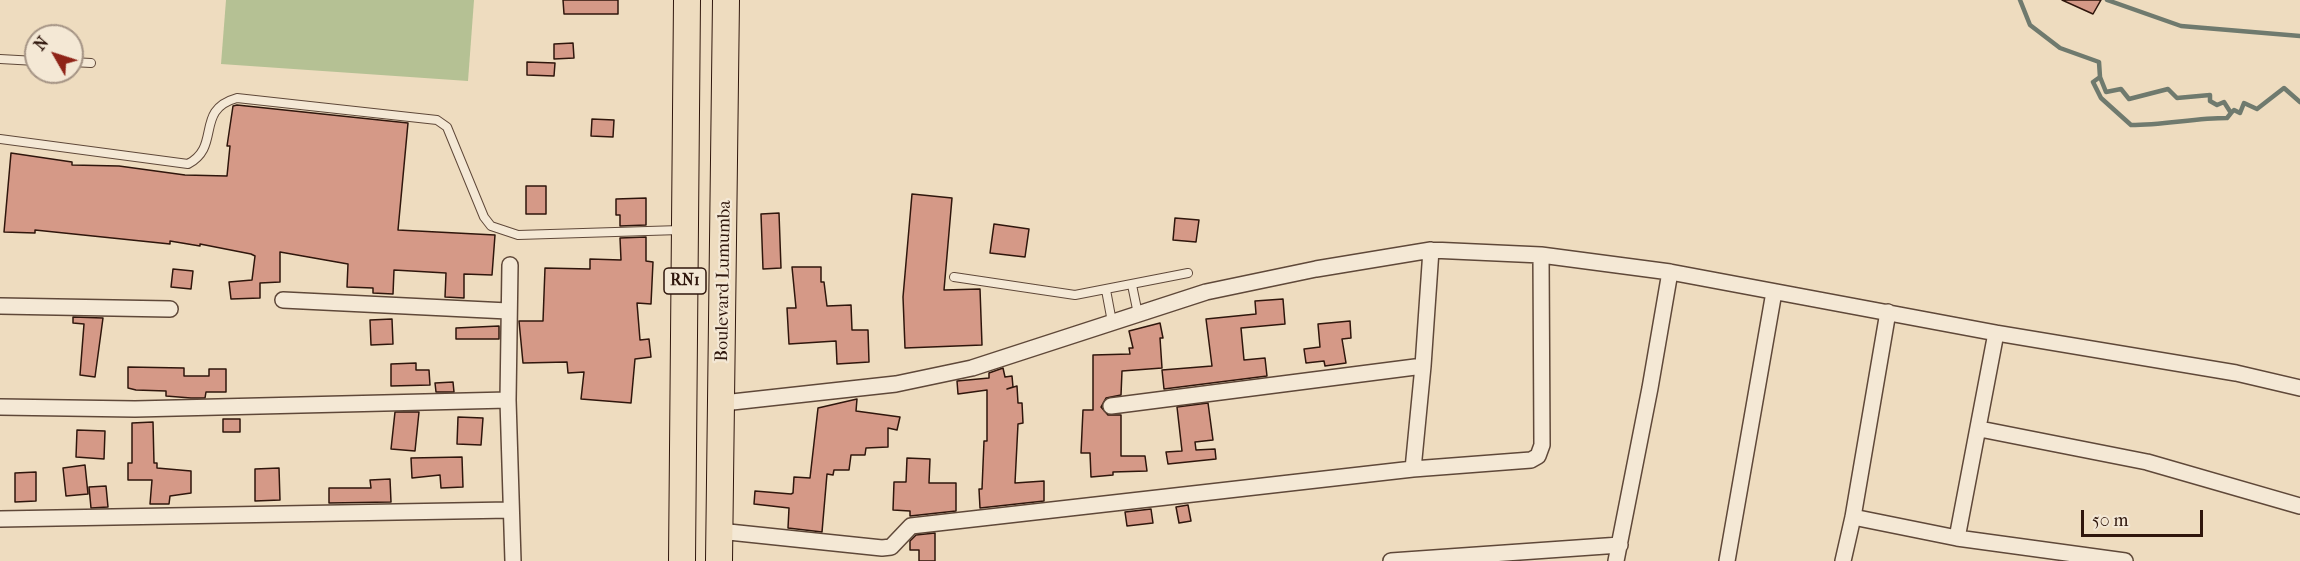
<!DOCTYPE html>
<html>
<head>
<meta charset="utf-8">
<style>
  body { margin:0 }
  #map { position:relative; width:2300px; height:561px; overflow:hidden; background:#eedcbf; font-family:"IM FELL French Canon",serif }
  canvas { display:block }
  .north { position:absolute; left:24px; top:24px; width:60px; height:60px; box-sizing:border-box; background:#f4e8d5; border:2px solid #a59485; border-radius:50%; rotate:309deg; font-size:16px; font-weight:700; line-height:24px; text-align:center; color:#2f160c }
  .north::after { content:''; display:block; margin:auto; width:21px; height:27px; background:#8f2418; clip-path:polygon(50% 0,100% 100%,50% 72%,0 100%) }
  .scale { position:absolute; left:2081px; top:510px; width:122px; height:27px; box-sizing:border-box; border:3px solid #2f160c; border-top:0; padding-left:8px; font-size:18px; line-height:21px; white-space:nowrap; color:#2f160c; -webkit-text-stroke:4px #f4e8d5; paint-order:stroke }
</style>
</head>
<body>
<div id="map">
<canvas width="2300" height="561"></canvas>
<div class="north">N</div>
<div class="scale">50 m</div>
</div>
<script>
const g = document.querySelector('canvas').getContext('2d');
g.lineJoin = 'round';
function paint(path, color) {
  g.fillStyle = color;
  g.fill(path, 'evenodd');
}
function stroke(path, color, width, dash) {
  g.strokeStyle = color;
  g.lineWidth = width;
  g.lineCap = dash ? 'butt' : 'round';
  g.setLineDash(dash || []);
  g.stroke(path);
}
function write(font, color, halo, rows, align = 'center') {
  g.font = font + ' "IM FELL French Canon",serif';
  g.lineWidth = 4.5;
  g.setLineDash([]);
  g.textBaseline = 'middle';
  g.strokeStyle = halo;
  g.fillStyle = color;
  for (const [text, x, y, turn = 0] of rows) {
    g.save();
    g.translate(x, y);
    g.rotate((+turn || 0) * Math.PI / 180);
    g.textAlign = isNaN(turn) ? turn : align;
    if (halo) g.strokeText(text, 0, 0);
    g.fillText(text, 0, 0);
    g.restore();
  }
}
const green = new Path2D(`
  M226 0H474L468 81 221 64Z`);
const stream = new Path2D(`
  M2020 0 2030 25 2060 48 2099 62 2100 77 2106 92 2121 89 2129 99 2168 89 2177 98 2210 95V101L2217 105 2224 102 2231 113 2234 110 2240 113 2244 103 2257 109 2284 88 2300 102
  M2107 0 2181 26 2300 36
  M2100 77 2093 82 2101 98 2131 125C2164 125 2195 118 2227 118L2231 113`);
const building = new Path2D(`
  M563 0H618V14H564Z
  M2062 0H2101L2093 14Z
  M573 43 574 58 554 59V44Z
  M527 62 555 63 554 76 527 75Z
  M237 105 408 123 398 230 495 235 492 275 464 274V298L445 297 446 273 394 270 393 294 373 293V288L347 287 348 264 280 252V282L260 283V298L231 299 229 282 252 280 255 256 251 254 200 244V246L170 241V244L35 230V233L4 232 11 153 72 162V165L119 166 185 175 227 176 230 146H227L233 106Z
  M592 119 614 120 613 137 591 136Z
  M526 186H546V214H526Z
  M912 194 952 198 944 290 980 289 982 345 905 348 903 297Z
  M646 198V225L620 226V215H616V199Z
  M779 213 781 268 763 269 761 214Z
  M1175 218 1199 220 1196 242 1173 240Z
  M994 224 1029 229 1025 257 990 253Z
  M646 237V261L653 262 651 304 637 303 640 340 649 339 651 357 635 359 631 403 581 399 584 372 568 373 567 362 523 363 519 321H543L545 268 590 269V259L621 260 620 238Z
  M792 267H821V282H824L827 306 851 305 852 330H868L869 362 837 364 836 341 789 344 787 308H796Z
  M173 269 193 271 191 289 171 287Z
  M1283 299 1285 324 1241 328 1244 360 1265 358 1267 376 1164 389 1162 370 1212 366 1206 319 1256 314 1255 301Z
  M73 317 103 318 95 377 80 375 84 324 73 323Z
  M392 319 393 344 371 345 370 320Z
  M1350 321 1351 338 1342 339 1346 363 1325 366 1324 361 1306 363 1304 349 1320 347 1318 324Z
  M1160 323 1163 338H1160L1162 368 1122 371 1121 395 1106 398 1101 407 1108 415H1121V456H1145L1147 471 1113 472V475L1091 477 1090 453H1081L1083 410H1093V355L1130 354 1129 348H1133L1129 331Z
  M499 326V339H456V328Z
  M416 363V370H429L430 385 391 386V364Z
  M128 367 184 368V376H209V369H226V392H206L205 398H191L166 396V391L136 390 128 388Z
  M1003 368 1005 377 1012 376 1013 387 1007 389 1017 386 1018 403H1022L1023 423 1018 424 1015 483 1044 481V501L980 508 979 489H982L984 441H987V390L958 394 957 381 989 378V373Z
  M453 382 454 392H436L435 383Z
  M857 399 856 411 900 417 897 430 888 428V447L866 448 865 455H851L849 470H834L833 475 827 474 822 532 788 528 789 508 754 504 755 491 791 494 793 493 794 477 810 478 818 408Z
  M1208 403 1213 440 1195 442 1196 450 1215 449 1216 459 1168 464 1166 452 1182 451 1177 407Z
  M395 412H419L415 451 391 449Z
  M458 417 483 418 481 445 457 444Z
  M223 419H240V432H223Z
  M153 422 154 463H157V468L191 471V493L170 496 169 504H150L152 480H128V463H132V423Z
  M77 430 105 431 104 459 76 457Z
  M462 457 463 487 441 488 440 475 412 478 411 458Z
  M907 458 930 459 929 483H956V511L910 516V511L893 510 894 482H906Z
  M85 465 88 494 66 496 63 468Z
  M279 468 280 500 255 501V469Z
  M36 472V501L15 502V473Z
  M390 479 391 502 329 503V488H371L370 480Z
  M106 486 108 507 91 508 89 487Z
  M1188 505 1191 521 1179 523 1176 507Z
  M1151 509 1153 523 1127 526 1125 512Z
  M935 533V561H919V550H910V541L916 535Z`);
const service = new Path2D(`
  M0 59 36 61
  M72 62 91 63
  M0 139 188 164C222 146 194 110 237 98L437 120 447 127 484 217 491 226 518 235 680 230
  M954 277 1075 295 1188 273
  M1132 285 1138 314
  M1106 290 1112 322`);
const minor = new Path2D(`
  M510 265 508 400 513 561
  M283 300 508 311
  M0 306 170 309
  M723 403 896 384 972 368 1206 292 1316 269 1431 250 1541 255 1670 272 1996 333 2236 373 2300 388
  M1111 406 1423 366
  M0 407 135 409 508 400
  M1980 429 2147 462 2300 506
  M1413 469 1423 366 1431 250
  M1853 517 1957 538 2125 561
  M0 519 510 510
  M719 531 882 548 891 547 911 526 1413 469 1531 460 1538 456 1542 445 1541 255
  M1957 538 1996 333
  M1391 561 1620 545
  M1616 561 1650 388 1670 272
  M1727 561 1774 292
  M1843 561 1853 517 1888 312`);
const trunk = new Path2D(`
  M682 561 687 0
  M719 561 726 0`);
const shields = [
  [685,281,42]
];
const shieldNames = [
  ["RN1",685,281]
];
const streetNames = [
  ["Boulevard Lumumba",724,281,-89]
];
paint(green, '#b5c194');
stroke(stream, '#6f7a6e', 4.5);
paint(building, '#d59987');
stroke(building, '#2f160c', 1.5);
stroke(service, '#5f4839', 10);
stroke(minor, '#5f4839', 18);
stroke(trunk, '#2f160c', 28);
stroke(service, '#f4e8d5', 8);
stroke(minor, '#f4e8d5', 15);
stroke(trunk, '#eedcbf', 26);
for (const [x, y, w] of shields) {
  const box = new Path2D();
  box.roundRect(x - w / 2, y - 13, w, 26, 4.5);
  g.fillStyle = '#f4e8d5';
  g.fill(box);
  stroke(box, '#2f160c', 1.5);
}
write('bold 16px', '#2f160c', null, shieldNames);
write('18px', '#2f160c', '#f4e8d5', streetNames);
</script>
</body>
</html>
